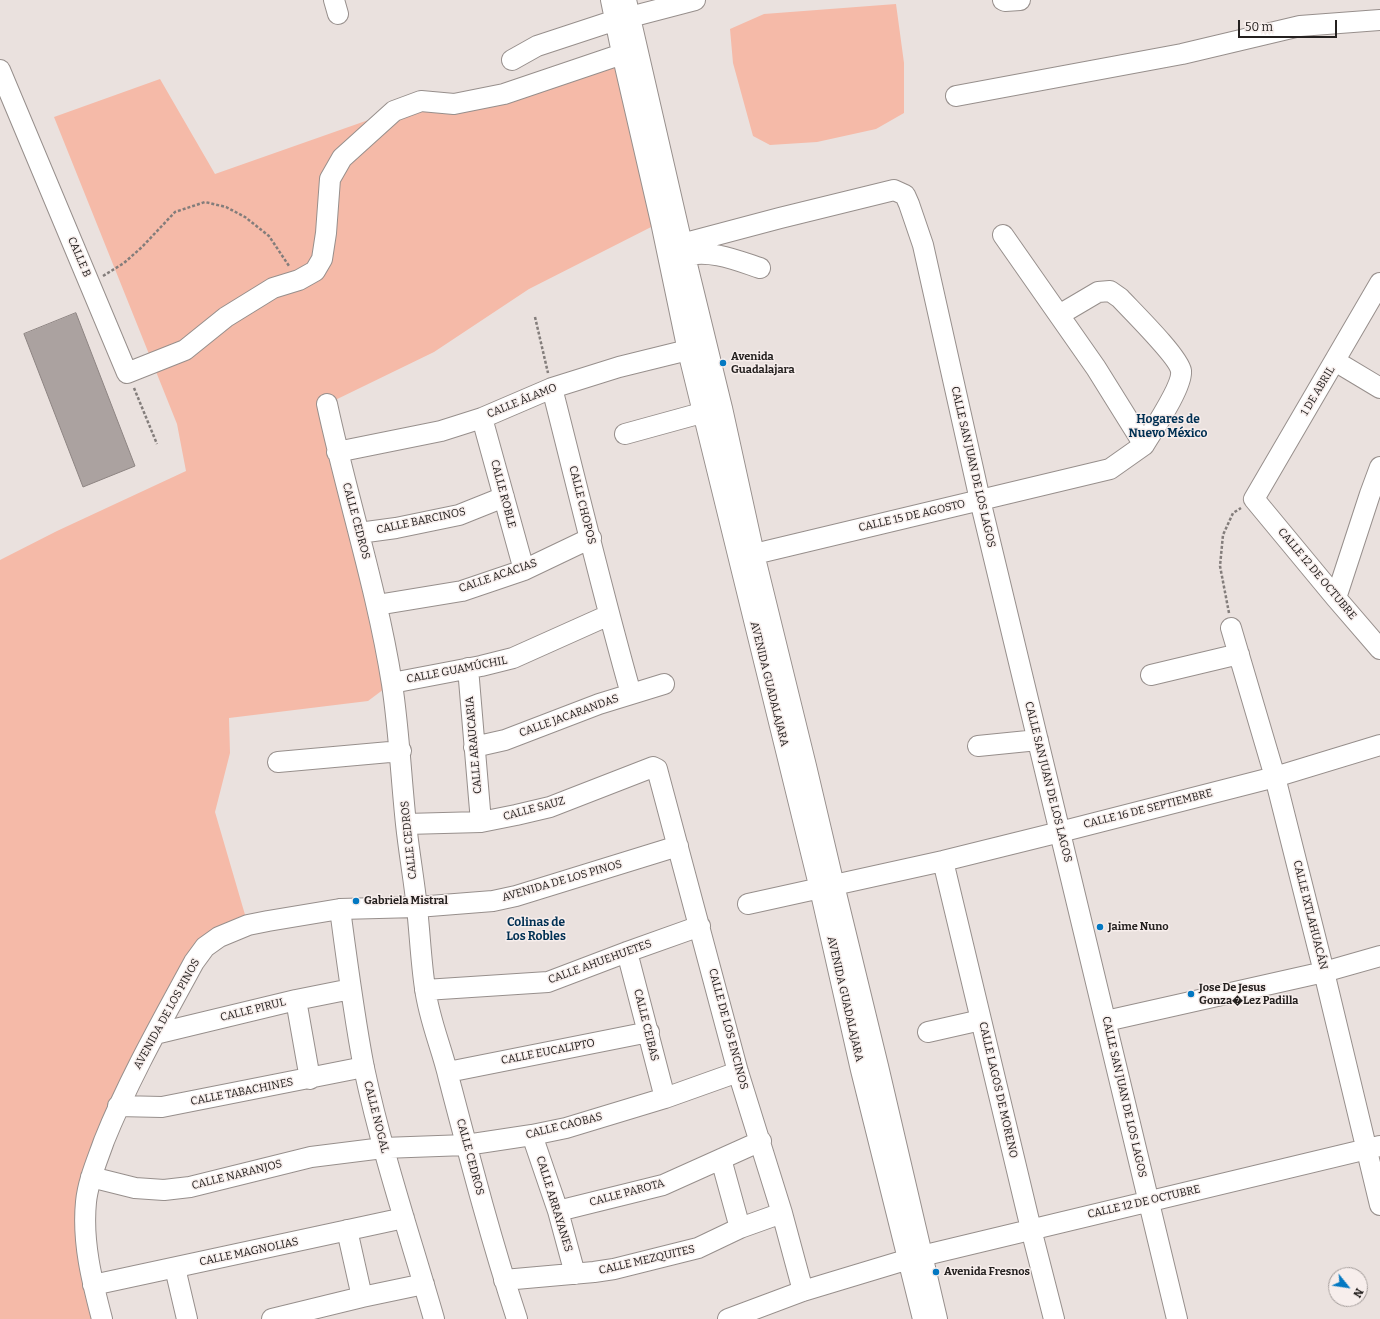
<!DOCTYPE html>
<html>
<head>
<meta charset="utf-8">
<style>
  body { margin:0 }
  #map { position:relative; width:1380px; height:1319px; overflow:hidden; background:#eae1de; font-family:Bitter,serif }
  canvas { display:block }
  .north { position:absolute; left:1328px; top:1267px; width:40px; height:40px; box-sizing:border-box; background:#f7eeec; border:1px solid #a39c9a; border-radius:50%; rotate:120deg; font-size:11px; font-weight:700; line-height:16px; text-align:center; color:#24201f }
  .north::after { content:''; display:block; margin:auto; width:14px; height:18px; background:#0378c2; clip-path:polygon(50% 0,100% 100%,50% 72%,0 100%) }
  .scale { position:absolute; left:1238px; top:20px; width:99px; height:18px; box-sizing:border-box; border:2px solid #24201f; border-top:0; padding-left:5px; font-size:12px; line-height:14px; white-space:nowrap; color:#24201f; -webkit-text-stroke:3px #f7eeec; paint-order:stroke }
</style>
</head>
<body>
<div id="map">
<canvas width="1380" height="1319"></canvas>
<div class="north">N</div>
<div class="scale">50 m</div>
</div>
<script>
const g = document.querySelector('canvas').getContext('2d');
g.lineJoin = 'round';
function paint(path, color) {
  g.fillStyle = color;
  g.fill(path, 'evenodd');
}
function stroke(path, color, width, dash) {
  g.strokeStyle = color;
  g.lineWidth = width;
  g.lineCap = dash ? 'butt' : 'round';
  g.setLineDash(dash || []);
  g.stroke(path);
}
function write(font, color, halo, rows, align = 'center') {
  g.font = font + ' Bitter,serif';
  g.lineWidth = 3;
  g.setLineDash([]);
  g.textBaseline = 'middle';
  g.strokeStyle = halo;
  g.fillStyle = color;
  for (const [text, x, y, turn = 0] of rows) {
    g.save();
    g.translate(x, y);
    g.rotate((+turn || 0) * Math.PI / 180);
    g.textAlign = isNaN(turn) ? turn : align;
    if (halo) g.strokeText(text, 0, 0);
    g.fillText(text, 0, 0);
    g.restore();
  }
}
const green = new Path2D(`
  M896 4 904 63V113L876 129 817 142 770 145 753 136 733 63 730 29 764 14Z
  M622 53 661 222 529 289 434 352 327 404 392 683 368 701 229 718 230 753 215 812 248 925 205 947 91 1177 102 1319H0V560L57 531 186 471 177 424 54 117 160 79 215 174 394 111 454 104Z`);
const building = new Path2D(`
  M76 313 135 466 83 487 24 334Z`);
const path = new Path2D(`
  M103 276 124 263 142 247 175 212 205 202 226 207 245 217 269 236 289 266
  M535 317 548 373
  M134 388 157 444
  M1229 613 1220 566 1223 535 1233 513 1241 508`);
const minor = new Path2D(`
  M334 0 338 14
  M611 0 622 53 661 222 688 351 820 889 861 1070 923 1319
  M626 0 682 244 722 408 754 554 806 766 834 885 878 1066 937 1319
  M1003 0 1005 1 1020 0
  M630 17 695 0
  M512 60 537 46 616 20
  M0 70 127 373 185 350 226 317 273 288 299 280 315 271 322 259 326 233 330 179 342 158 394 111 421 101 454 104 504 94 634 50
  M956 96 1182 54 1300 26 1380 20
  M682 244 780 218 894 190 905 195 909 204 923 245 980 500 1177 1319
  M684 256C710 249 736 260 760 268
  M1380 283 1254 499 1336 598 1380 649
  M1059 315 1098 292 1110 291 1120 298C1131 310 1179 357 1181 371 1183 386 1153 430 1144 445
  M1335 361 1380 388
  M552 388C578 490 602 592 631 694
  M327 404C347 497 377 589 392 684 399 730 401 777 406 824 409 852 414 880 417 908 420 935 421 962 425 988 429 1020 442 1048 449 1079 470 1159 491 1240 517 1319
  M482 418 524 570
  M625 434 716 409
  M337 452 441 431 482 418 552 388 619 367 700 347
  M359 533 396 528 459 515 504 497
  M742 557 1110 469 1144 445 1096 368 1003 235
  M1336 598 1370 494 1380 467
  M377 605 462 591 524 570 591 538
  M1231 628 1275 777 1324 972 1380 1205
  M468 668 481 822
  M1151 675 1239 654
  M392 683 481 666 513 658 609 615
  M978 746 1038 740
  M474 747 505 740 599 704 664 684
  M278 762 401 751
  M406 824 481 822 516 815 550 807 653 767 657 769 738 1072 782 1213 803 1291
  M943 861 1031 1229 1054 1319
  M748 904 943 861 1060 832 1275 777 1380 745
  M340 909C347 962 354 1016 364 1068 382 1153 410 1236 434 1319
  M627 952 665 1098
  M425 990 548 982 627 952 700 926
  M296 1000 310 1079
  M1106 1021 1324 972 1380 956
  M928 1032 981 1020
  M155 1034 296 1000 351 989
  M448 1072 649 1032
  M118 1106 162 1107 364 1067
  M532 1135 558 1211 575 1274
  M721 1159 740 1228
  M91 1177 135 1188 164 1190 190 1187 311 1157 383 1148 466 1145 532 1135 566 1128 665 1098 738 1072
  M558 1211 663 1185 761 1141
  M347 1230 362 1297
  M175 1268 187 1319
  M504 1280 594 1272 614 1269 698 1248 740 1228 782 1213
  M93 1285 404 1218
  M102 1319C92 1281 82 1242 86 1202 88 1181 97 1161 104 1141 129 1079 162 1021 194 962L205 947 219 937 248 925 268 921 340 909 417 907 493 901 516 896 678 846
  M272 1319 362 1297 424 1284
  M728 1319 803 1291 909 1259 1380 1146`);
const markers = [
  [723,363,4,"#0378c2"],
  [356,901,4,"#0378c2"],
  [1100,927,4,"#0378c2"],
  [1191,994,4,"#0378c2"],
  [936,1272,4,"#0378c2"]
];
const streetNames = [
  ["CALLE B",79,257,67],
  ["1 DE ABRIL",1318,391,-59],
  ["CALLE ÁLAMO",522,401,-22],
  ["CALLE SAN JUAN DE LOS LAGOS",973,467,77],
  ["CALLE ROBLE",503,494,75],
  ["CALLE CHOPOS",582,505,76],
  ["CALLE 15 DE AGOSTO",912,516,-13],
  ["CALLE CEDROS",356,521,75],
  ["CALLE BARCINOS",421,521,-12],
  ["CALLE 12 DE OCTUBRE",1317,574,50],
  ["CALLE ACACIAS",498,576,-19],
  ["CALLE GUAMÚCHIL",457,670,-11],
  ["AVENIDA GUADALAJARA",769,684,76],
  ["CALLE JACARANDAS",569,716,-20],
  ["CALLE ARAUCARIA",474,745,-95],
  ["CALLE SAN JUAN DE LOS LAGOS",1048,782,76],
  ["CALLE SAUZ",534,809,-15],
  ["CALLE 16 DE SEPTIEMBRE",1148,809,-14],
  ["CALLE CEDROS",409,840,-96],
  ["AVENIDA DE LOS PINOS",562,881,-16],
  ["CALLE IXTLAHUACÁN",1310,915,76],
  ["CALLE AHUEHUETES",600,962,-20],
  ["AVENIDA GUADALAJARA",845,999,77],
  ["CALLE PIRUL",253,1010,-14],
  ["AVENIDA DE LOS PINOS",167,1014,-61],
  ["CALLE CEIBAS",646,1025,76],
  ["CALLE DE LOS ENCINOS",728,1029,75],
  ["CALLE EUCALIPTO",548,1052,-11],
  ["CALLE LAGOS DE MORENO",998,1090,77],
  ["CALLE TABACHINES",242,1092,-11],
  ["CALLE SAN JUAN DE LOS LAGOS",1124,1097,77],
  ["CALLE NOGAL",376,1117,76],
  ["CALLE CAOBAS",564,1126,-14],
  ["CALLE CEDROS",470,1157,75],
  ["CALLE NARANJOS",237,1175,-14],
  ["CALLE PAROTA",627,1193,-15],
  ["CALLE 12 DE OCTUBRE",1144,1202,-13],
  ["CALLE ARRAYANES",554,1204,73],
  ["CALLE MAGNOLIAS",249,1252,-12],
  ["CALLE MEZQUITES",647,1260,-13]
];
const poiNames = [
  ["Avenida",731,357],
  ["Guadalajara",731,370],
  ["Gabriela Mistral",364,901],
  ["Jaime Nuno",1108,927],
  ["Jose De Jesus",1199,988],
  ["Gonza�Lez Padilla",1199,1001],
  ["Avenida Fresnos",944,1272]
];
const neighbourhoodNames = [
  ["Hogares de",1168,420],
  ["Nuevo México",1168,434],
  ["Colinas de",536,923],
  ["Los Robles",536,937]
];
paint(green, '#f5baa8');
paint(building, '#aba2a0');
stroke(building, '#8d8482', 1);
stroke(minor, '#978f8c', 22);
stroke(path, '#837d7b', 2.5, [3, 2]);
stroke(minor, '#fff', 20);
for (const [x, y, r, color] of markers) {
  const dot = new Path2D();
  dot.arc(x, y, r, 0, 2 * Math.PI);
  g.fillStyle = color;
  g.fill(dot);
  stroke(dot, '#f7eeec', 1.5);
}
write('11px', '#24201f', '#f7eeec', streetNames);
write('bold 11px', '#24201f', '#f7eeec', poiNames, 'left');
write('bold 12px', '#003053', '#f7eeec', neighbourhoodNames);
</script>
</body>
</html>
